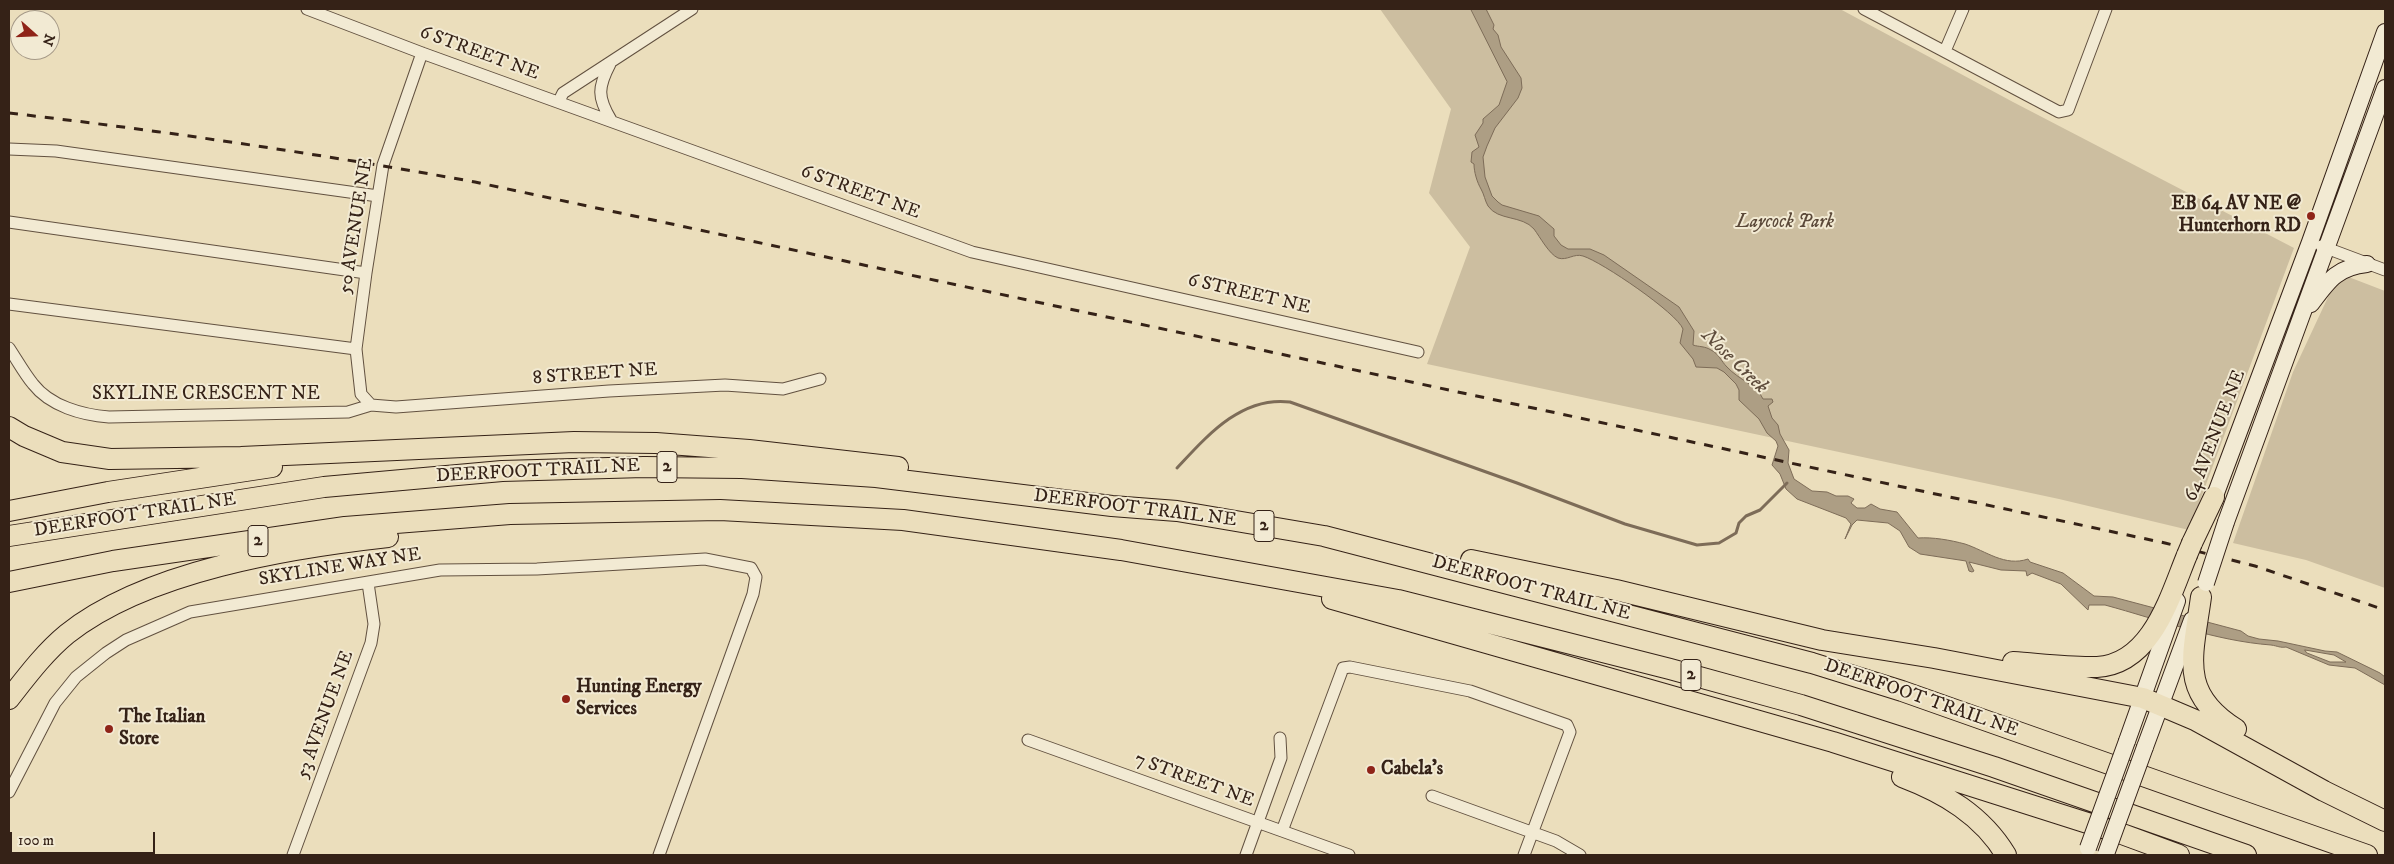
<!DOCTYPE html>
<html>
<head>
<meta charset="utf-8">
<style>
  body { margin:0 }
  #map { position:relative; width:2394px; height:864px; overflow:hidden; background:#ebdebc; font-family:"IM FELL DW Pica",serif }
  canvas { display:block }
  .frame { position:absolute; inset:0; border:10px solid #352217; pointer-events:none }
  .north { position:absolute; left:10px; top:10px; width:50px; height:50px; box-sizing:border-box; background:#f2ead3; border:1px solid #a69a88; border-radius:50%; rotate:110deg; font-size:14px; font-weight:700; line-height:20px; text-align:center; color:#352217 }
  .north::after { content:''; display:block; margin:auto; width:18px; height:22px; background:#8f2418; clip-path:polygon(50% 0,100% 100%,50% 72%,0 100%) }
  .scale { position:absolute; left:10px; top:832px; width:145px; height:22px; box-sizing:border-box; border:2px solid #352217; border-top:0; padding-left:6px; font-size:15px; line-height:18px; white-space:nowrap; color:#352217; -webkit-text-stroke:4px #f2ead3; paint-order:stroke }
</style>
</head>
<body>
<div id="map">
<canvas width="2394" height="864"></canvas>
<div class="frame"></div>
<div class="north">N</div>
<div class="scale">100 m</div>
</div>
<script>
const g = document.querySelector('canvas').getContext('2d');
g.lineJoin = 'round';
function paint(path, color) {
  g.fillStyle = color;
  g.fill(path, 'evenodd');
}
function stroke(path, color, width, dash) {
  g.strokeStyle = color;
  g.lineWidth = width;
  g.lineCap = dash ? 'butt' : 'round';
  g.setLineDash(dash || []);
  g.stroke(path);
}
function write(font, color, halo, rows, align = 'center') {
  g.font = font + ' "IM FELL DW Pica",serif';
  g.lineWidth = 4;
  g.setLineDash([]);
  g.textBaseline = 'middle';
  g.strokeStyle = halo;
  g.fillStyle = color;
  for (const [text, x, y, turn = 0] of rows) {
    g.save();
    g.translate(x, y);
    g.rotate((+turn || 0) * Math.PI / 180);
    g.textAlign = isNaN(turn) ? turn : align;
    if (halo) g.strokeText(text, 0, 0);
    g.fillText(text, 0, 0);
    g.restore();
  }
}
const green = new Path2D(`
  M1380 9H1840L2013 102 2294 248 2189 530 2059 499 1427 364 1470 247 1429 193 1451 109Z
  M2346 276 2385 291V588L2306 560 2233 543 2293 372 2329 295Z`);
const water = new Path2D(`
  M1471 9H1486L1494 25 1493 29 1498 35 1501 47 1521 78 1522 88 1518 98 1495 128 1487 146 1483 157 1485 177 1492 196 1498 202 1502 205 1539 216 1554 229V236L1561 245 1568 249H1590L1604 255 1679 307 1694 331 1693 345C1699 347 1705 346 1711 350 1719 354 1721 361 1727 367 1739 380 1757 385 1763 399H1772L1773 402 1768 406 1772 418 1778 425 1780 434 1789 450 1788 463 1794 479 1812 491 1827 492 1836 496H1848L1854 499 1851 503 1857 508H1865L1871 504 1880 509 1897 512 1918 538C1933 537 1950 540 1965 544 1986 551 2005 567 2028 559L2030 562 2063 573 2094 596 2113 597 2241 631 2248 636 2259 639 2278 641 2325 651 2337 652 2380 673 2385 677V685L2355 668 2329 665 2286 647C2280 648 2278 646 2271 645 2216 641 2160 620 2105 605H2089L2088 610 2061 584 2032 573 2027 576 2026 571 2001 570 1969 562 1974 571 1972 572 1969 571 1966 561 1920 554 1909 547 1900 531 1888 523 1857 520 1852 525 1845 539 1851 524 1846 518 1797 499 1786 489 1780 474 1772 465 1778 446 1776 441 1767 433 1759 419 1739 400V390L1736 384 1724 372 1717 368 1696 367 1693 359 1680 343 1683 329C1677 313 1602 262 1583 256 1574 253 1567 261 1558 258 1549 254 1540 237 1534 229 1522 215 1498 221 1488 206 1485 201 1484 194 1481 189 1477 182 1474 172 1474 164L1471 162 1472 152 1479 147 1475 135 1483 123V119L1499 105 1507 82ZM2305 650 2334 655 2346 662H2330L2307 653Z`);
const stream = new Path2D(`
  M1177 468C1207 436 1241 396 1290 402L1517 483 1625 524 1697 545 1719 543 1736 533 1739 523 1746 516 1760 510 1787 483`);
const street = new Path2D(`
  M307 9 422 53 972 252 1418 352
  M1864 9 2059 112 2068 110 2106 9
  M1945 51 1963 9
  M610 64C598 87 597 97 611 120
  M559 101 563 93 692 9
  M9 149 56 151 378 196
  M9 222 366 273
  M2321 246 2385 270
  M9 304 356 349
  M9 348C17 360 24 373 33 384 50 406 82 415 109 417L348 412 371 405 396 407 609 391 725 385 783 389 820 379
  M371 405 361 394 356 349 366 273 383 165 422 53
  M1028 740 1349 855
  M9 792 55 703 76 677 106 653 126 640 190 612 440 570 537 569 705 559 751 568 756 577 753 594 659 855
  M1432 796 1556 841 1580 855
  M1282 831 1343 668 1350 667 1470 691 1567 725 1570 732 1524 855
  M293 855 371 643 374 624 368 583
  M1246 855 1281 758 1280 738`);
const secondary = new Path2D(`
  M2311 304C2328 281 2337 267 2367 264
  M2210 509 2310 242 2385 32
  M2226 522 2385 88
  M2127 741 2177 601
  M2145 747 2192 620`);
const highway = new Path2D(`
  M9 427 24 436 62 452 110 459 241 457 574 442 656 443 749 450 898 467
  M9 511 108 492 272 467
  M9 536 324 487 502 471 644 467 742 468 876 477 1112 506 1177 511 1324 536 1812 663 1902 691 2367 855
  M2192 543 2214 497
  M1471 560 1616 590 1822 640 1934 658 2143 698 2195 720 2324 791 2385 821
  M9 582 113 561 345 527 510 514 720 510 903 520 1121 550 1398 600 1670 669 1801 705 1994 767 2246 855
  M2201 597C2193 656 2178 693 2236 729
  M1332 599 1833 742 2122 834 2179 855
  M2013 662C2041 664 2070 668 2097 667 2152 664 2170 596 2187 555
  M9 699C27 676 45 652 67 634 146 571 289 548 388 537
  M1902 777C1944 793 1982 815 2006 855`);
const rail = new Path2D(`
  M9 113C165 131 320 154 475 182L2165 543 2255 566 2385 610`);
const secondaryBridge = new Path2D(`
  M2206 583 2226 522
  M2088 848 2127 741
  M2106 854 2145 747`);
const highwayBridge = new Path2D(`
  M2187 555 2192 543`);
const markers = [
  [2311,216,5,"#8f2418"],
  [566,699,5,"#8f2418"],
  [109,729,5,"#8f2418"],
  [1371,770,5,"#8f2418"]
];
const shields = [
  [667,467,20],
  [1264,526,20],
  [258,541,20],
  [1691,675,20]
];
const shieldNames = [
  ["2",667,467],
  ["2",1264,526],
  ["2",258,541],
  ["2",1691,675]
];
const streetNames = [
  ["6 STREET NE",479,54,20],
  ["6 STREET NE",860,193,20],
  ["50 AVENUE NE",357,226,-81],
  ["6 STREET NE",1249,295,13],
  ["8 STREET NE",595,375,-4],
  ["SKYLINE CRESCENT NE",206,395],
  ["64 AVENUE NE",2216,436,-69],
  ["DEERFOOT TRAIL NE",538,472,-3],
  ["DEERFOOT TRAIL NE",1135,509,7],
  ["DEERFOOT TRAIL NE",135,516,-9],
  ["SKYLINE WAY NE",340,568,-9],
  ["DEERFOOT TRAIL NE",1531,589,15],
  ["DEERFOOT TRAIL NE",1921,699,19],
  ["53 AVENUE NE",326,715,-70],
  ["7 STREET NE",1194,781,20]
];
const poiNames = [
  ["EB 64 AV NE @",2301,205,"right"],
  ["Hunterhorn RD",2301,227,"right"],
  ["Hunting Energy",576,688],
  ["Services",576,710],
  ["The Italian",119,718],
  ["Store",119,740],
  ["Cabela's",1381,770]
];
const parkNames = [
  ["Laycock Park",1785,223]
];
const waterNames = [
  ["Nose Creek",1734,362,44]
];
paint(green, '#ccbea0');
paint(water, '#ad9e84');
stroke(water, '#7d6c58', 1);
stroke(stream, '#7d6c58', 3);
stroke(street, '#625140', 13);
stroke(secondary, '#352217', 18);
stroke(highway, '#352217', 22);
stroke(street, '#f2ead3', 11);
stroke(secondary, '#f2ead3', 16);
stroke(highway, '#ebdebc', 20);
stroke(rail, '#352217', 3, [9, 9]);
stroke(secondaryBridge, '#352217', 18, []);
stroke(highwayBridge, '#352217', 22, []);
stroke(secondaryBridge, '#f2ead3', 16);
stroke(highwayBridge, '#ebdebc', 20);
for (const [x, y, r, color] of markers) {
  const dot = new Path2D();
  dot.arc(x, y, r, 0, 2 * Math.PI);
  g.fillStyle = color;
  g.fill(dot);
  stroke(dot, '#f2ead3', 2);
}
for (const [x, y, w] of shields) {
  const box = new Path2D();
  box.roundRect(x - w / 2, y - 15.5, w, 31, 4);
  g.fillStyle = '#f2ead3';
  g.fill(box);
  stroke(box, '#352217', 1);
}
write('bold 18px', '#352217', null, shieldNames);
write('19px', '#352217', '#f2ead3', streetNames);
write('bold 19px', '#352217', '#f2ead3', poiNames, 'left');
write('italic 19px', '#5b4939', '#f2ead3', parkNames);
write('italic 20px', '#5f4d3d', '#f2ead3', waterNames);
</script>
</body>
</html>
